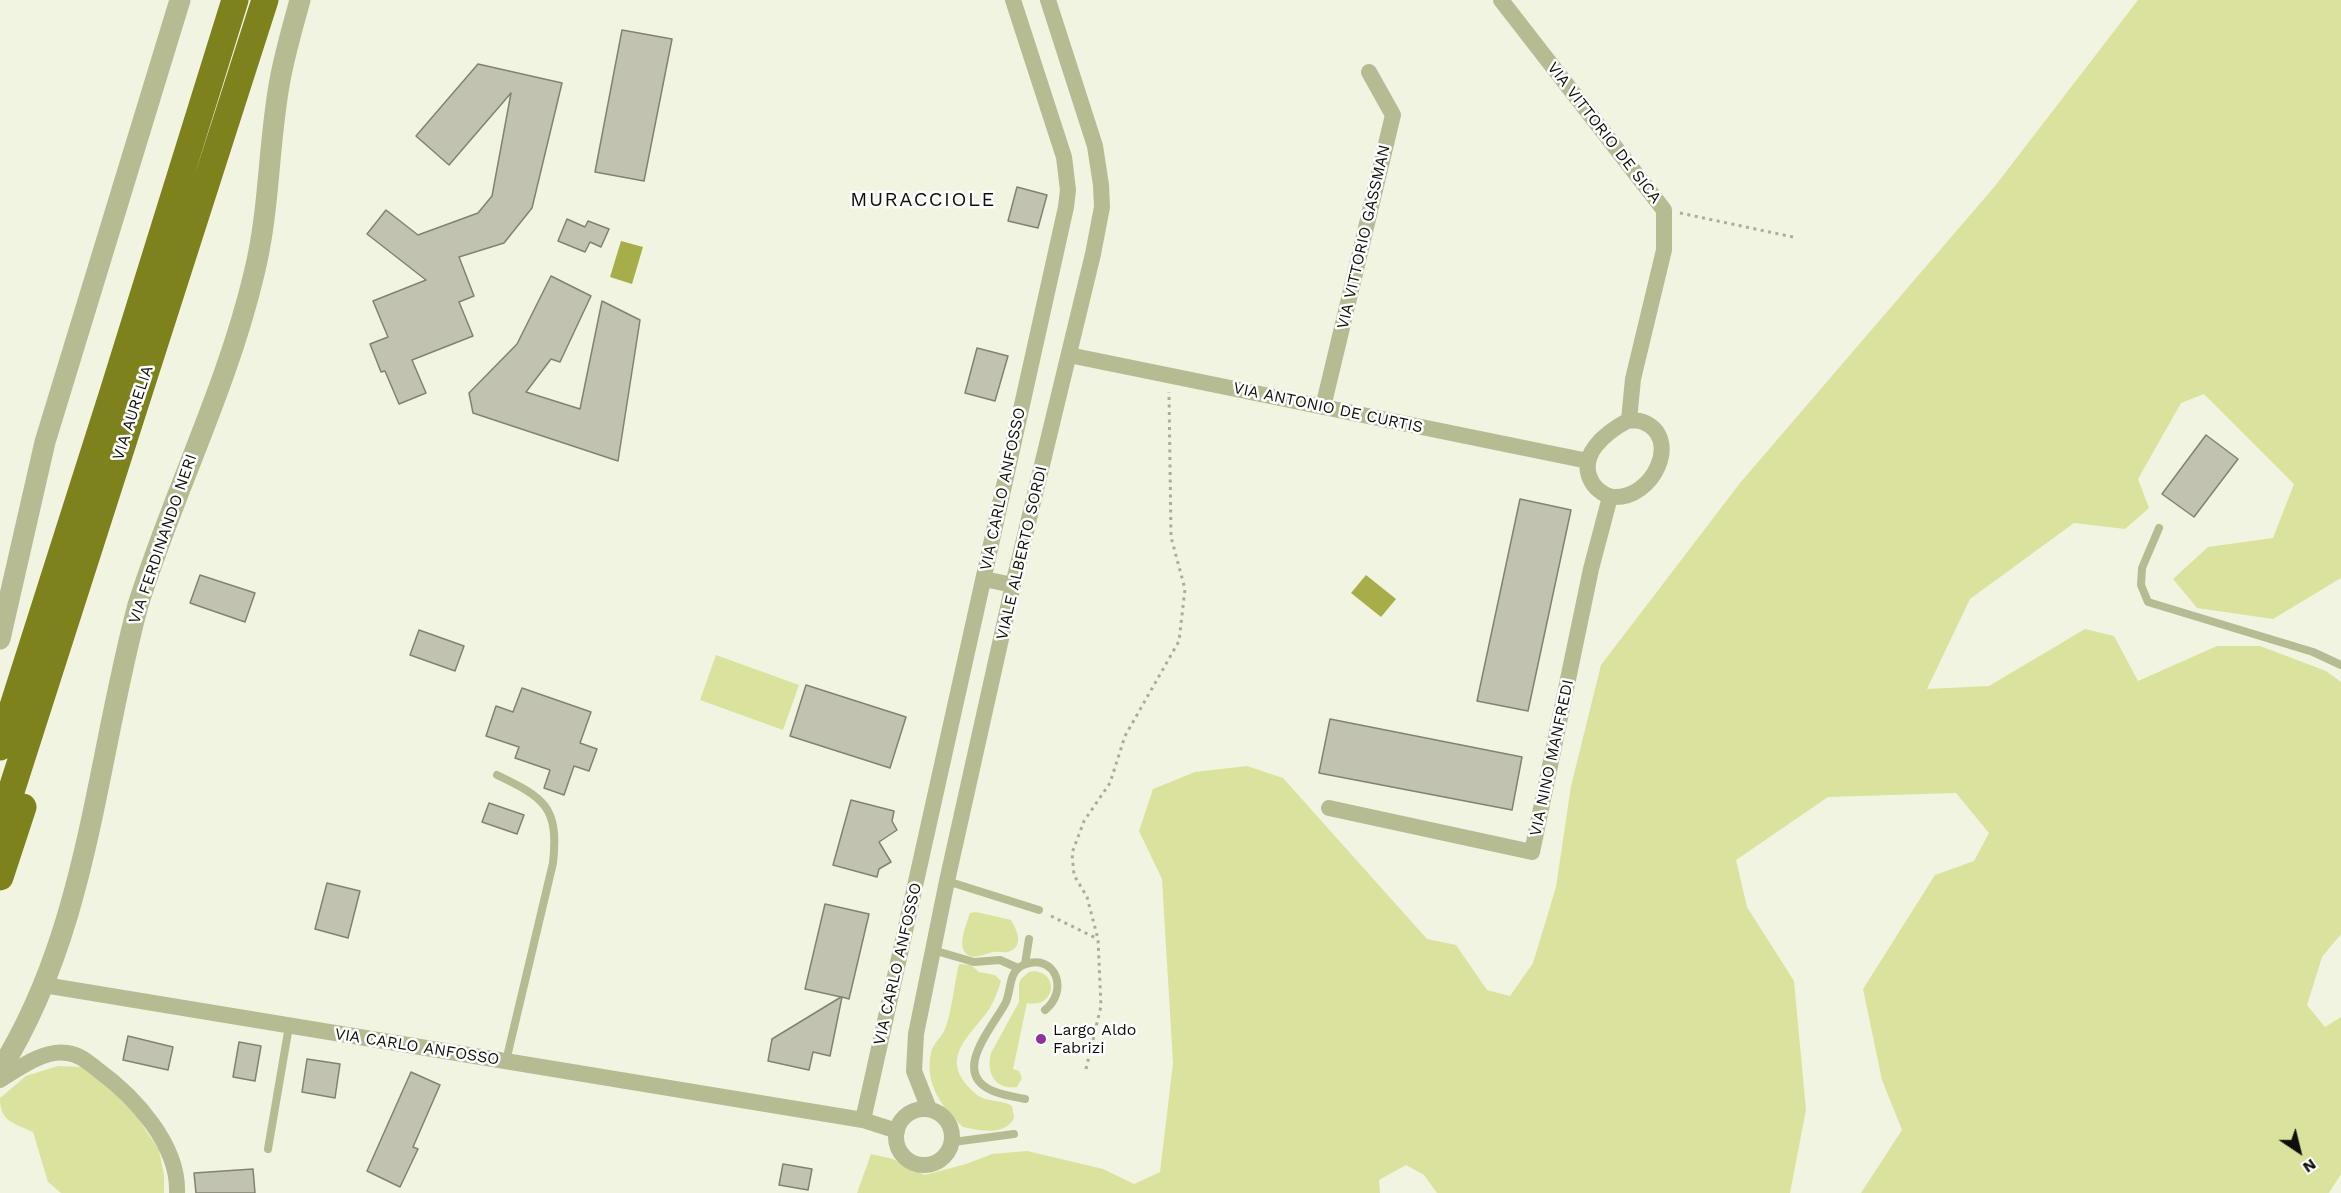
<!DOCTYPE html>
<html>
<head>
<meta charset="utf-8">
<style>
  body { margin:0 }
  #map { position:relative; width:2341px; height:1193px; overflow:hidden; background:#f1f4e1; font-family:"Work Sans",sans-serif }
  canvas { display:block }
  .north { position:absolute; left:2269px; top:1121px; width:60px; height:60px; -webkit-text-stroke:4px #fff; paint-order:stroke; rotate:145deg; font-size:16px; font-weight:700; line-height:24px; text-align:center; color:#0f100a }
  .north::after { content:''; display:block; margin:auto; width:21px; height:27px; background:#0f100a; clip-path:polygon(50% 0,100% 100%,50% 72%,0 100%) }
</style>
</head>
<body>
<div id="map">
<canvas width="2341" height="1193"></canvas>
<div class="north">N</div>
</div>
<script>
const g = document.querySelector('canvas').getContext('2d');
g.lineJoin = 'round';
function paint(path, color) {
  g.fillStyle = color;
  g.fill(path, 'evenodd');
}
function stroke(path, color, width, dash) {
  g.strokeStyle = color;
  g.lineWidth = width;
  g.lineCap = dash ? 'butt' : 'round';
  g.setLineDash(dash || []);
  g.stroke(path);
}
function write(font, color, halo, rows, align = 'center') {
  g.font = font + ' "Work Sans",sans-serif';
  g.lineWidth = 5;
  g.setLineDash([]);
  g.textBaseline = 'middle';
  g.strokeStyle = halo;
  g.fillStyle = color;
  for (const [text, x, y, turn = 0] of rows) {
    g.save();
    g.translate(x, y);
    g.rotate((+turn || 0) * Math.PI / 180);
    g.textAlign = isNaN(turn) ? turn : align;
    if (halo) g.strokeText(text, 0, 0);
    g.fillText(text, 0, 0);
    g.restore();
  }
}
const green = new Path2D(`
  M2138 0H2341V578L2273 619 2197 608 2173 579 2208 547 2273 538 2294 484 2204 394 2181 403 2138 479 2149 508 2125 529 2074 523 1970 599 1927 689 1989 686 2085 629 2114 636 2138 681 2217 646H2260L2326 671 2341 682V934L2322 957 2307 1005 2325 1027 2341 1017V1174L2329 1193H1861L1902 1130 1882 1080 1863 989 1935 875 1974 861 1989 833 1956 793 1828 797 1736 860 1747 907 1794 981 1806 1110 1790 1193H1437L1424 1175 1406 1165 1379 1180 1380 1193H857L871 1154 893 1159 925 1175 966 1164 992 1154 1027 1151 1103 1169 1134 1184 1160 1172 1173 1063 1162 879 1139 831 1153 789 1195 772 1247 766 1283 778 1427 939 1456 945 1487 990 1510 996 1533 963 1556 887 1571 786 1601 665 1740 483 1995 186Z
  M716 655 799 685 783 730 700 700Z
  M976 912 1011 920C1017 930 1025 946 1008 952 1003 953 998 951 993 952 984 954 969 963 963 949 960 940 966 925 969 916L970 913Z
  M959 964 971 965 979 972 995 975 1001 981C997 993 993 1005 985 1015 962 1043 940 1063 976 1094 986 1103 1001 1099 1012 1106L1014 1118C1005 1136 980 1131 963 1127 942 1109 924 1082 931 1053 933 1043 941 1038 945 1029 951 1016 955 980 959 964Z
  M1034 971C1061 974 1054 1009 1027 1003L1013 1069 1019 1071 1022 1078 1017 1087C994 1090 986 1072 991 1053L1019 1002V984L1021 979 1029 972Z
  M58 1066 85 1067 124 1097 159 1150 164 1175V1193H61L48 1182 33 1132C14 1123 0 1122 0 1098L26 1076Z`);
const water = new Path2D(`
  M621 241 643 247 632 284 610 277Z
  M1366 575 1396 599 1381 617 1351 593Z`);
const building = new Path2D(`
  M622 30 672 39 644 181 595 172Z
  M478 64 562 83 532 208 504 243 459 257 474 296 459 302 473 336 412 360 426 393 399 404 385 371 381 372 370 344 388 337 373 301 426 280 367 234 386 210 418 235 478 213 492 196 511 93 449 165 416 136Z
  M1017 187 1047 195 1038 228 1008 221Z
  M567 219 585 227 588 221 609 229 601 247 590 242 585 252 558 241Z
  M551 276 591 296 560 362 551 359 526 392 580 409 602 301 640 320 618 461 473 413 469 393 517 344Z
  M977 348 1008 356 995 401 965 393Z
  M2206 435 2238 459 2194 517 2162 494Z
  M1520 499 1571 510 1528 711 1477 701Z
  M200 575 255 593 245 622 190 603Z
  M419 630 464 646 455 671 410 655Z
  M806 685 906 717 890 768 790 736Z
  M522 688 591 712 580 743 597 749 589 771 574 766 564 795 544 788 550 770 515 758 519 747 486 736 496 706 513 712Z
  M1330 719 1522 757 1512 810 1319 773Z
  M851 800 894 811 892 821 897 830 879 842 891 862 879 869 877 877 833 865Z
  M489 803 524 815 517 834 482 822Z
  M327 883 360 891 348 938 315 929Z
  M825 904 869 914 849 999 842 997 830 1056 813 1052 809 1070 768 1061 772 1039 841 997 805 989Z
  M128 1036 173 1047 168 1070 123 1060Z
  M239 1042 261 1046 255 1081 233 1077Z
  M307 1059 340 1064 335 1098 302 1092Z
  M411 1072 440 1085 413 1147 418 1149 400 1187 367 1171Z
  M783 1164 812 1169 808 1190 779 1185Z
  M253 1169 255 1193H196L194 1173Z`);
const path = new Path2D(`
  M1680 213 1793 237
  M1051 916 1098 939
  M1086 1069 1101 1006 1098 939 1087 897 1074 875 1072 853 1084 821 1110 783 1125 736 1179 641 1185 589 1171 537 1169 392`);
const service = new Path2D(`
  M2159 528 2142 568 2141 585 2148 602 2313 652 2341 665
  M497 775C545 798 559 807 553 863L506 1061
  M947 881 1039 910
  M933 950 974 962 1000 960 1018 968
  M1025 964 1029 939
  M1025 1099C1015 1097 1003 1095 993 1091 949 1073 994 1026 1006 1002 1012 987 1008 970 1026 964 1056 954 1069 991 1045 1010
  M953 1142 1014 1134
  M268 1149 289 1026`);
const minor = new Path2D(`
  M1501 0 1664 210V250L1633 379 1629 420
  M1069 355 1588 461
  M1323 407 1393 115 1369 72
  M1629 420C1633 421 1639 420 1643 422 1682 437 1654 500 1612 497 1606 496 1597 490 1593 484 1575 456 1606 432 1629 420Z
  M984 579 1013 585
  M1329 808 1532 852 1591 569 1610 497
  M44 985 863 1120 1066 207 1068 190 1064 157 1013 0
  M0 1080C18 1069 44 1049 67 1053 79 1054 89 1063 98 1070 135 1097 179 1145 177 1193
  M896 1137a28 28 0 1 1 56 0a28 28 0 1 1-56 0Z
  M929 1109 914 1071 916 1034 947 881 1013 585 1093 254 1102 207 1101 185 1095 146 1048 0
  M863 1120 897 1131`);
const tertiary = new Path2D(`
  M0 639 45 442 180 0
  M0 1070C88 930 96 761 138 605 173 494 227 388 254 274 270 210 268 144 280 80 285 53 293 26 300 0`);
const trunk = new Path2D(`
  M0 747 113 392 235 0
  M0 826 265 0
  M0 877 23 807`);
const markers = [
  [1041,1039,6,"#8e319b"]
];
const streetNames = [
  ["VIA VITTORIO DE SICA",1604,133,52],
  ["VIA VITTORIO GASSMAN",1364,237,-77],
  ["VIA ANTONIO DE CURTIS",1328,408,12],
  ["VIA AURELIA",133,413,-72],
  ["VIA CARLO ANFOSSO",1003,489,-78],
  ["VIA FERDINANDO NERI",163,539,-71],
  ["VIALE ALBERTO SORDI",1022,553,-77],
  ["VIA NINO MANFREDI",1552,758,-78],
  ["VIA CARLO ANFOSSO",898,964,-77],
  ["VIA CARLO ANFOSSO",417,1047,9]
];
const poiNames = [
  ["Largo Aldo",1053,1030],
  ["Fabrizi",1053,1048]
];
const quarterNames = [
  ["MURACCIOLE",923,200]
];
paint(green, '#dbe29d');
paint(water, '#a7ae49');
paint(building, '#c1c3b0');
stroke(building, '#818372', 1.5);
stroke(path, '#aaad9e', 3, [3, 4.5]);
stroke(service, '#b6bb92', 8);
stroke(minor, '#b6bb92', 16);
stroke(tertiary, '#b6bb92', 21);
stroke(trunk, '#7d821c', 27);
for (const [x, y, r, color] of markers) {
  const dot = new Path2D();
  dot.arc(x, y, r, 0, 2 * Math.PI);
  g.fillStyle = color;
  g.fill(dot);
  stroke(dot, '#fff', 2);
}
write('16px', '#0f100a', '#fff', streetNames);
write('16px', '#0f100a', '#fff', poiNames, 'left');
g.letterSpacing = '1.5px';
write('20px', '#0f100a', '#fff', quarterNames);
g.letterSpacing = '0px';
</script>
</body>
</html>
